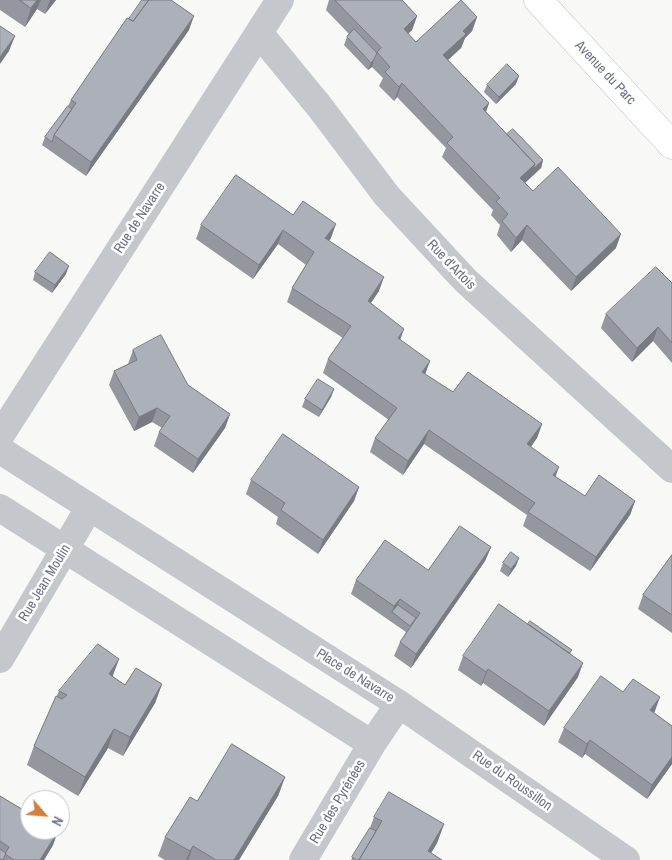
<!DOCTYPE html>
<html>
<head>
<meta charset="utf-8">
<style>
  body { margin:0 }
  #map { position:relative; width:672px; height:860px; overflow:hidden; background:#f8f8f6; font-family:"Archivo Narrow",sans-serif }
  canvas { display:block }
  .north { position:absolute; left:20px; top:790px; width:50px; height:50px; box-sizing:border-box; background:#fff; border:1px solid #c3c7ce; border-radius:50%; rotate:117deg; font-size:14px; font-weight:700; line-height:20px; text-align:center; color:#6a7384 }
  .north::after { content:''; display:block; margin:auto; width:18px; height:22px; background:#d1803d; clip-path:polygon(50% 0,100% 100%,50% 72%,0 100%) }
</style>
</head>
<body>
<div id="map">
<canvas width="672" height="860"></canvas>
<div class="north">N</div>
</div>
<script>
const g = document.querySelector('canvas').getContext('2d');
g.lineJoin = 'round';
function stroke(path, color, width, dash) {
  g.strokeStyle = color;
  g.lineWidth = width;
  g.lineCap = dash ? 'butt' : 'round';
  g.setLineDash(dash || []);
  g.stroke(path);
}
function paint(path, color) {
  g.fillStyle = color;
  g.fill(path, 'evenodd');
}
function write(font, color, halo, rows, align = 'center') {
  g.font = font + ' "Archivo Narrow",sans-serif';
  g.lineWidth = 5;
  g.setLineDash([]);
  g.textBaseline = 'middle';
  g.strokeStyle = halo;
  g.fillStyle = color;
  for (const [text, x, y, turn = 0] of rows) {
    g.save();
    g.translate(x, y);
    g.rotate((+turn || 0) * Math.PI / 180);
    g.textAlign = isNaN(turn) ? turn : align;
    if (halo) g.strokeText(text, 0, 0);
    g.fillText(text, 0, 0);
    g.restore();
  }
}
const street = new Path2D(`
  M259 33 319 106 387 196 465 280 672 469
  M0 436 280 0
  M0 450 399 704 372 744 0 508
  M0 659 89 508
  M399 704 626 860
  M303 860 372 744`);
const secondary = new Path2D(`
  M538 0 672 145`);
const wall = new Path2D(`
  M0 0H56L45 14 37 9 25 27 0 10Z
  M329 0H402L417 16 412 30 408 34 416 42 477 17 472 31 465 38 461 48 448 60 489 103 486 112 507 134 543 160 541 168 525 183 533 191 616 248 571 291 522 240 511 252 497 235 500 225 491 215 493 210 442 157 446 148 397 97 394 101 379 86 383 78 372 67 368 70 344 45 347 37 349 34 326 10Z
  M129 19 189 30 86 176 42 145 45 137 68 106 71 100Z
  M516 84 496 104 484 92 487 85Z
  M293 215 331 238 329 241 379 291 371 303 400 340 425 374 453 392 542 424 537 438 531 447 556 477 585 496 635 501 630 515 590 571 523 526 527 515 424 444 403 475 370 452 375 438 389 420 323 373 328 359 343 338 287 302 292 288 306 265 278 244 253 279 196 239 201 225Z
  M35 272 66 274 52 293 33 280Z
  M672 283V363L653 341 632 362 601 328 606 314Z
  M133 350 188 385 230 414 225 428 193 473 154 446 159 432 162 428 152 422 134 431 109 385 114 371 128 364Z
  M334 389 331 397 319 417 302 407 305 399Z
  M251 480 359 487 354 501 318 554 276 524 278 517 246 494Z
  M491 547 485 561 411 668 394 656 400 642 406 632 351 594 356 580 428 570Z
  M672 555V633L638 609 643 595Z
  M503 563 516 566 508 577 500 571Z
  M528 624 572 650 570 654 578 677 544 726 483 683 481 686 458 670 463 656Z
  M119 659 112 676 125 685 162 684 155 703 123 756 108 748 78 796 27 765 34 746 59 691Z
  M623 692 655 711 654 713 672 726V764L647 799 585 754 582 758 558 742 564 728Z
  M285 777 278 796 239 860H165L158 856 165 837 197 801Z
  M0 796 58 831 53 845 44 860H0Z
  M374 817 444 824 437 843 431 853 442 860H351L370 828Z`);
const shadedWall = new Path2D(`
  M37 0H41L37 9 25 27 31 8Z
  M50 0H56L45 14Z
  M194 16 189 30 86 176 91 162Z
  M417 16 412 30 398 43 404 29Z
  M477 17 472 31 465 38 461 48 438 69 443 55 463 31Z
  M15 36 9 51 0 64V57Z
  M374 59 372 67 368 70 371 63Z
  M519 76 516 84 496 104 499 97Z
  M402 83 397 97 394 101 399 87Z
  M489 103 484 117 483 109Z
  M543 160 541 168 515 192 520 178 535 164Z
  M336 224 331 238 320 252 325 238Z
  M527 225 522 240 511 252 516 238Z
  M283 230 278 244 253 279 259 265Z
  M621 234 616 248 571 291 576 277Z
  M69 266 66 274 52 293 55 285Z
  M384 277 379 291 362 315 368 301Z
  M658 327 653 341 632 362 637 348Z
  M404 329 399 343 398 338Z
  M430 361 425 375 422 372Z
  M334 389 331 397 319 417 322 410Z
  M157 408 152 422 134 431 139 417Z
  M230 414 225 428 193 473 198 459Z
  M542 424 537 438 522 458 527 444Z
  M429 430 424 444 403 475 408 461Z
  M559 467 554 481 553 475Z
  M359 487 354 501 318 554 323 540Z
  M635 501 630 515 590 571 596 557Z
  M491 547 485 561 411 668 416 654Z
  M519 558 516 566 508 577 511 569Z
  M400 599 395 613 392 612 394 606Z
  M119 659 112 678 109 674Z
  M583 663 578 677 544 726 549 711Z
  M488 669 483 683 481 686 486 672Z
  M162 684 155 703 123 756 130 737Z
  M660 697 655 711 645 725 650 710Z
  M114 729 108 748 78 796 85 777Z
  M590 740 585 754 582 758 587 744Z
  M672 757V764L647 799 652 785Z
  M285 777 278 796 239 860H234Z
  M444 824 437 843 427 860 428 851Z
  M58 831 53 845 44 860H40Z
  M193 846 188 860H186L190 851Z`);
const building = new Path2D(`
  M20 0H37L31 8Z
  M142 0H149L133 21 129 19Z
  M149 0H171L194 16 91 162 54 135 76 103 71 100 127 18 133 21Z
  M335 0H402L417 16 404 29 416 42 461 0 477 17 463 31 466 34 443 55 489 103 483 109 535 164 520 178 533 191 558 167 621 234 576 277 527 225 516 238 502 221 508 214 496 201 500 198 447 143 453 137 402 83 399 87 385 72 390 67 377 52 381 48Z
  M0 26 15 36 0 57Z
  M354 29 377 53 374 59 371 63 347 37Z
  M507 64 519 76 499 97 487 85Z
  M68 106 72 109 54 135 52 142 45 137Z
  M513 129 543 160 532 170 535 164 507 134Z
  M236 175 293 215 303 201 336 224 325 238 384 277 368 301 404 329 398 338 430 361 422 372 453 392 468 372 542 424 527 444 559 467 553 475 585 496 599 475 635 501 596 557 528 512 535 503 429 430 408 461 375 438 397 408 328 359 351 326 292 288 314 252 283 230 259 265 201 225Z
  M50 252 69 266 55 285 35 272Z
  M656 267 672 283V343L658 327 637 348 606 314Z
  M161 335 188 385 230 414 198 459 159 432 170 416 157 408 139 417 114 371 137 360 133 350Z
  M318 379 334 389 322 410 305 399Z
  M283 434 359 487 323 540 281 510 285 503 251 480Z
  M460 526 491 547 416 654 400 642 420 613 400 599 394 606 356 580 385 540 428 570Z
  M511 552 519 558 511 569 503 563Z
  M672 555V615L643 595Z
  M499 604 583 663 549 711 488 669 486 672 463 656Z
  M398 605 416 618 410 626 392 612Z
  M530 621 572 650 569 653 528 624Z
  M98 644 119 659 109 674 125 685 136 668 162 684 130 737 114 729 85 777 34 746 56 696 62 699 67 695 59 691Z
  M601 676 623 692 633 679 660 697 650 710 672 726V757L652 785 590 740 587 744 564 728Z
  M232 744 285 777 234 860H216L193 846 190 851 165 837 190 797 197 801Z
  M389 792 444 824 428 851 442 860H359L382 821 374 817Z
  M0 796 30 814V830H57L58 831 40 860H14L5 854 9 847 0 841Z
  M370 828 376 831 359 860H356L352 857Z
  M0 849 6 853 3 860 0 859Z`);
const streetNames = [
  ["Avenue du Parc",605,73,47],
  ["Rue de Navarre",140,218,-57],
  ["Rue d'Artois",451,265,46],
  ["Rue Jean Moulin",45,583,-59],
  ["Place de Navarre",355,676,32],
  ["Rue du Roussillon",512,781,35],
  ["Rue des Pyrénées",338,802,-59]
];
stroke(secondary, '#b7babf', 29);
stroke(street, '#c4c7cb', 28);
stroke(secondary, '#fff', 28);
paint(wall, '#94979e');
paint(shadedWall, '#787b81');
paint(building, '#acb0b8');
stroke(building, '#787b81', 1);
write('14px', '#6a7384', '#fff', streetNames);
</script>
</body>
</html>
